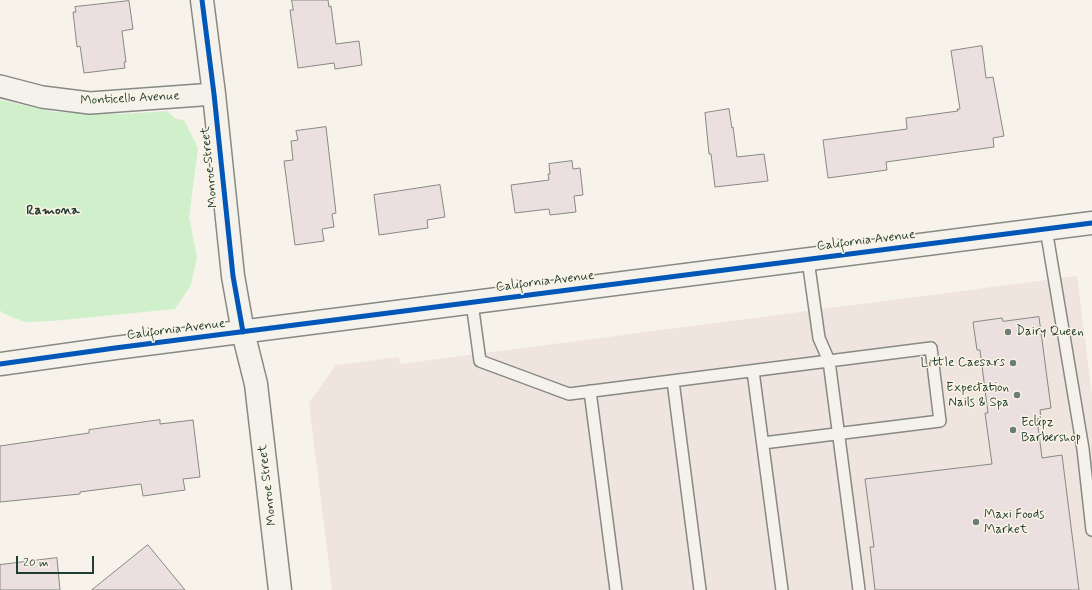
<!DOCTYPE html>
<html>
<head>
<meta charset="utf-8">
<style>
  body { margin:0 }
  #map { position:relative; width:1092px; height:590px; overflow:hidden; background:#f7f3ea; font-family:Mynerve,sans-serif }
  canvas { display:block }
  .scale { position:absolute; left:16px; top:556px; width:78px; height:18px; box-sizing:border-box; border:2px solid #1f3d34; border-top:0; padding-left:5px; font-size:12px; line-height:14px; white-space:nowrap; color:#1f3d34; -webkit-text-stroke:3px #fcf5e5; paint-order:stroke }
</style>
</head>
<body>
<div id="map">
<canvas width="1092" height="590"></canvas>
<div class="scale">20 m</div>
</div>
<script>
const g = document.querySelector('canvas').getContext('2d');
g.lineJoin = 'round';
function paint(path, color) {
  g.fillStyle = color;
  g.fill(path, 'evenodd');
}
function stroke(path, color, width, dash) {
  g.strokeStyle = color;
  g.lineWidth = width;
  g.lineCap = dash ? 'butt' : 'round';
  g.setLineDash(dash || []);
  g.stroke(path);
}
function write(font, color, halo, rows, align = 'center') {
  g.font = font + ' Mynerve,sans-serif';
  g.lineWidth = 3;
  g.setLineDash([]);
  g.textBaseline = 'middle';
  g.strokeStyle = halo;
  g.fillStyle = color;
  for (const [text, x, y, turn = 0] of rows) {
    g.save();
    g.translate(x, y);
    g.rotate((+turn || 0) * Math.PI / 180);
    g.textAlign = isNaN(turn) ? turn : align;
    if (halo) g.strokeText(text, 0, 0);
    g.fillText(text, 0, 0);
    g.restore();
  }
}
const built = new Path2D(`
  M1077 276 1092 395V590H332L309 403 336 365 399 357 400 364Z`);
const green = new Path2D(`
  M0 100 55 112 122 114 167 111 176 119 184 120 198 148 189 217 197 257 191 285 175 309 52 321 25 322 2 313 0 310Z`);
const building = new Path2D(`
  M292 0H328L329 7 331 6 336 44 359 41 362 65 335 69 334 63 298 68 290 10H293Z
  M129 1 133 29 122 31 126 62H124L125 68 84 73 80 46 77 47 73 12H76L75 7Z
  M982 46 986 78 993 77 1004 136 993 138 994 147 886 162 887 170 828 178 823 140 907 129 906 118 958 111 957 109H960L951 51Z
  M729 109 732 128 733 127 737 157 764 154 768 181 715 187 711 154H709L705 113Z
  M326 127 336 213 332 214 334 227 322 229 324 241 295 245 284 161 293 160 291 141 298 140 296 131Z
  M572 161 573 169 580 168 583 195 574 196 576 212 550 215 549 209 515 213 511 185 549 180 548 174H550L549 164Z
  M440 185 445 217 427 220 428 228 379 235 374 195Z
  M1039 317 1051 408 1040 410 1041 418 1037 419 1042 458 1062 455 1079 590H875L870 547H874L865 479 992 464 985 413H988L980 350H977L973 322 1002 318 1003 321Z
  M160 420V424L193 420 200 477 183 479 185 490 143 496 141 484 80 492V494L0 502V446L89 433V430Z
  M148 545 185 590H92Z
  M57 558 60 590H0V565Z`);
const service = new Path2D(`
  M1046 229 1083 449 1092 530
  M808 260 819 338 829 361 859 590
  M472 303 480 361 569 394 931 348 940 421 763 443
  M753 371 782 590
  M673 381 700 590
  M590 391 616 590`);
const minor = new Path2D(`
  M0 86 42 97 90 103 214 94`);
const tertiary = new Path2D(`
  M202 0 214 94 233 276 243 332`);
const secondary = new Path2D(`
  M243 332 256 384 280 590
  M0 364 115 348 1092 223`);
const cycleway = new Path2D(`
  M202 0 214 94 233 276 243 332
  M0 364 115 348 1092 223`);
const markers = [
  [1008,332,4,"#6b7d74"],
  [1013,363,4,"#6b7d74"],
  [1017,395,4,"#6b7d74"],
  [1013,430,4,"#6b7d74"],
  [976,522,4,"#6b7d74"]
];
const streetNames = [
  ["Monticello Avenue",130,99,-3],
  ["Monroe Street",210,167,-96],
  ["California Avenue",866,241,-7],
  ["California Avenue",545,282,-7],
  ["California Avenue",176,330,-7],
  ["Monroe Street",268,485,-97]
];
const poiNames = [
  ["Dairy Queen",1016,332],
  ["Little Caesars",1005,363,"right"],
  ["Expectation",1009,388,"right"],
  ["Nails & Spa",1009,403,"right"],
  ["Eclipz",1021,423],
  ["Barbershop",1021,438],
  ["Maxi Foods",984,515],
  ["Market",984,530]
];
const neighbourhoodNames = [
  ["Ramona",53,211]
];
paint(built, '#efe4de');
paint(green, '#d0f0cb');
paint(building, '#ebdfe0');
stroke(building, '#868984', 1);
stroke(service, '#868984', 14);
stroke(minor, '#868984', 24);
stroke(tertiary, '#868984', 25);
stroke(secondary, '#868984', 25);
stroke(service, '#f5f2ec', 11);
stroke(minor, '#f5f2ec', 21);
stroke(tertiary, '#f5f2ec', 22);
stroke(secondary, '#f5f2ec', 22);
stroke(cycleway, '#0057b8', 5);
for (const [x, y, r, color] of markers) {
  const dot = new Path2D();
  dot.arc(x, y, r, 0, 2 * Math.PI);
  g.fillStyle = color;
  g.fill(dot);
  stroke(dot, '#fcf5e5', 1.5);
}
write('13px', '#1f3d34', '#fcf5e5', streetNames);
write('13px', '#1f3d34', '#fcf5e5', poiNames, 'left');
write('bold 14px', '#1f3d34', '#fcf5e5', neighbourhoodNames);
</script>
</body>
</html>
